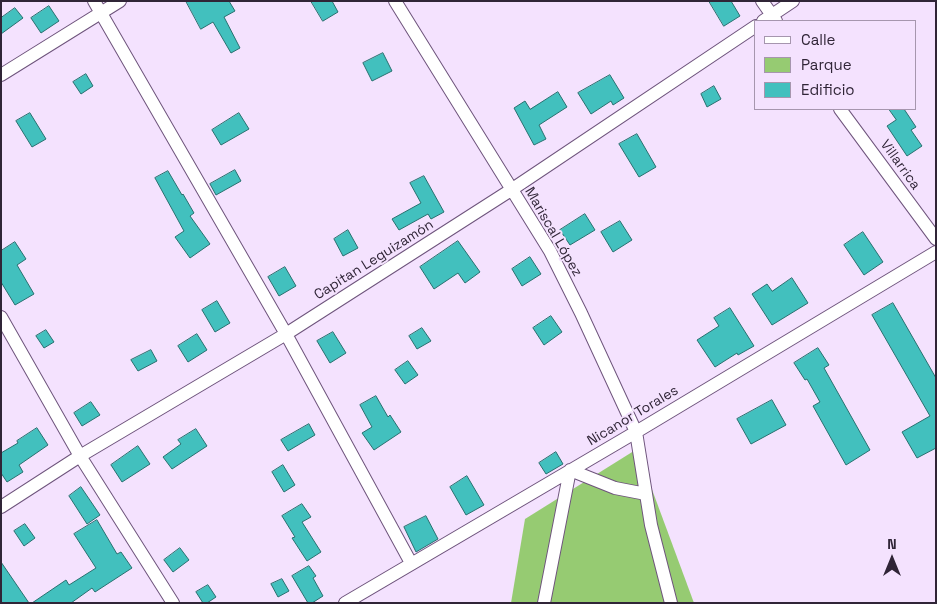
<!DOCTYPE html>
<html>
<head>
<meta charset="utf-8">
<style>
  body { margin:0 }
  #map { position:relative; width:937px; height:604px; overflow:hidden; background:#f4e2fe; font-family:"Space Grotesk",sans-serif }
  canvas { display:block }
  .frame { position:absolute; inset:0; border:2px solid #302537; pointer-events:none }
  .legend { position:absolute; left:754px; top:20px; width:162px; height:90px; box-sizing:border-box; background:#f4e2fe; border:1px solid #a696ae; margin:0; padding:6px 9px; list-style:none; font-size:15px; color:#302537 }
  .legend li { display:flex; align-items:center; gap:10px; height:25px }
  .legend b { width:25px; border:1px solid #a696ae }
  .north { position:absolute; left:867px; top:534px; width:50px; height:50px; -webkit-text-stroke:4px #f4e2fe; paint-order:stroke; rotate:0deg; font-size:14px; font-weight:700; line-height:20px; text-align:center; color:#302537 }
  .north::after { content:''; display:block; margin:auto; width:18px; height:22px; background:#302537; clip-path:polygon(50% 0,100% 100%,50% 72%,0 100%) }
</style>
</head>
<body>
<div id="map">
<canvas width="937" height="604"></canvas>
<div class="frame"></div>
<ul class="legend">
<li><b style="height:6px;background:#fff"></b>Calle</li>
<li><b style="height:14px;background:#96cb72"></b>Parque</li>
<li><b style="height:14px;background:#42c0be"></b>Edificio</li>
</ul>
<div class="north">N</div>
</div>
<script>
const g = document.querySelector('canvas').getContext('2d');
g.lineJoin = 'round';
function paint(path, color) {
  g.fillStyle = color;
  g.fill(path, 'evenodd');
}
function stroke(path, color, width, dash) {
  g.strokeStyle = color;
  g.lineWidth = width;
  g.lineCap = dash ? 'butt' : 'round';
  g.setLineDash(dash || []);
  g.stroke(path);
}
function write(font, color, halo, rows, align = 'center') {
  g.font = font + ' "Space Grotesk",sans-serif';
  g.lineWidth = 4;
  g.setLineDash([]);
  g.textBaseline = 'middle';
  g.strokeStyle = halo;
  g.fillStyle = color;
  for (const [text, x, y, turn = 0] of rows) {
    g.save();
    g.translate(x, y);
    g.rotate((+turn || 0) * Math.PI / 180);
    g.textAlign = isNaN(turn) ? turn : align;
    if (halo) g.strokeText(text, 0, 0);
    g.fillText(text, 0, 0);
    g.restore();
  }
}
const green = new Path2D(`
  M637 449 694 603H511L525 519Z`);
const building = new Path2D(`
  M186 1H229L235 11 224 17 240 48 231 53 213 22 201 29Z
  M311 1H332L338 12 323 21Z
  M709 1H731L740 16 724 26Z
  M49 6 59 21 41 33 31 18Z
  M15 8 23 18 1 34V18Z
  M383 53 392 71 372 81 363 63Z
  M86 74 93 86 81 94 73 82Z
  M610 75 624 98 613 105 611 101 591 114 578 93Z
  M714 86 721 99 707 107 701 94Z
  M558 92 567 107 539 125 546 139 534 145 514 108 525 101 530 109Z
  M889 109H904L916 127 911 130 922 146 907 156 887 126 896 120Z
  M30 113 46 139 32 147 16 121Z
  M239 113 249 129 221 145 212 130Z
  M637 134 656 167 639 177 619 144Z
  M235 170 241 181 216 195 210 184Z
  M168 171 182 195 183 194 194 213 190 216 210 244 190 258 175 237 184 231 155 178Z
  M424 176 444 212 431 219 428 214 399 230 392 219 421 203 410 183Z
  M585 214 595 230 570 245 560 230Z
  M620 221 632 240 613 252 601 232Z
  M348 230 358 248 343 256 334 239Z
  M863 232 883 262 864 275 844 245Z
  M458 241 480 272 465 283 458 273 434 289 420 267Z
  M15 242 26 259 17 265 34 294 15 305 1 282V251Z
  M530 257 541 274 522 286 512 269Z
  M285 267 296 286 279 296 268 277Z
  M792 278 808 303 772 325 752 294 767 284 772 291Z
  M217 301 230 323 215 332 202 310Z
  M893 303 936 378V448L917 458 902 432 930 416 872 315Z
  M730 308 754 346 738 355 737 353 715 367 697 340 719 326 714 318Z
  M551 316 562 332 544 345 533 328Z
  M422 328 431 341 417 349 409 336Z
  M46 330 54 342 44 348 36 336Z
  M333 332 346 353 330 363 317 341Z
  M197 334 207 350 188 362 178 346Z
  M818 348 829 365 824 368 870 450 846 465 813 406 820 402 807 379 805 380 794 363Z
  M151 350 157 361 138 371 131 360Z
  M408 361 418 375 405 384 395 370Z
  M376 396 388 417 390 415 401 432 374 450 362 433 372 427 360 405Z
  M772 400 786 425 751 444 737 419Z
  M91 402 100 415 82 426 74 413Z
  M309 424 315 435 288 451 281 440Z
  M37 428 48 445 19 465 23 472 7 482 1 473V453L18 443 17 441Z
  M196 429 207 446 172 469 163 457 181 444 178 440Z
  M138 446 150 464 122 482 111 465Z
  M556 452 563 464 546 474 539 463Z
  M283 465 295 485 284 492 272 472Z
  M467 476 484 505 466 515 450 487Z
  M81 487 100 515 87 524 69 496Z
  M302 504 311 517 302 522 321 552 307 561 292 538 295 537 282 516Z
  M426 516 438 539 416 552 404 527Z
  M97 520 117 554 121 552 132 568 95 592 92 588 71 603H32L66 580 69 585 96 568 74 534Z
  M25 524 35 538 24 546 14 531Z
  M180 548 189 560 173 572 164 560Z
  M1 562 29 603H1Z
  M309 566 316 576 313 578 323 596 312 603H308L292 576Z
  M282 579 289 591 278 597 271 584Z
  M208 585 216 597 207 603H203L196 592Z`);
const street = new Path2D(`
  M94 1 286 334 411 563
  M395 1 550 251 581 313 636 432 646 494
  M762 1 776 21
  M763 21 793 1
  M1 75 120 1
  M840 109 936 239
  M1 317 80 456 173 603
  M1 507 80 456 286 334 511 190 756 26
  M345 603 636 432 936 252
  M544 603 570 470 615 488 646 494 651 525 671 603`);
const streetNames = [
  ["Villarrica",900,165,54],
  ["Mariscal López",553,232,60],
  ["Capitan Leguizamón",374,260,-32],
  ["Nicanor Torales",633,416,-31]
];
paint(green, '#96cb72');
paint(building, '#42c0be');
stroke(building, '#28706f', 1);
stroke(street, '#6e547c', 14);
stroke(street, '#fff', 12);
write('14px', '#302537', '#f4e2fe', streetNames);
</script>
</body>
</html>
